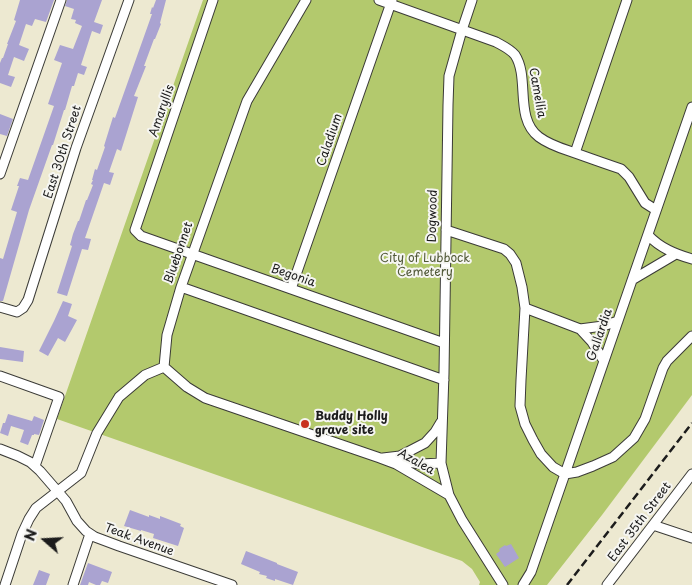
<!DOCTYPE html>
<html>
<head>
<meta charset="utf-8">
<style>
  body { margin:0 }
  #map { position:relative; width:692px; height:585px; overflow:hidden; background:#ede9d1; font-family:"Playpen Sans",sans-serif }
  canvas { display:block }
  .north { position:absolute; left:20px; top:515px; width:50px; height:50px; -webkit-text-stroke:4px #f6f6f2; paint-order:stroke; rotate:289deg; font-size:14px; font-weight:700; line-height:20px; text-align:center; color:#1c1c1c }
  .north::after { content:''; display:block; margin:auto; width:18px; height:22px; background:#1c1c1c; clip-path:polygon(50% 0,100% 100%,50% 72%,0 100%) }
</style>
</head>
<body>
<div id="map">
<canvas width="692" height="585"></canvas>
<div class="north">N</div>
</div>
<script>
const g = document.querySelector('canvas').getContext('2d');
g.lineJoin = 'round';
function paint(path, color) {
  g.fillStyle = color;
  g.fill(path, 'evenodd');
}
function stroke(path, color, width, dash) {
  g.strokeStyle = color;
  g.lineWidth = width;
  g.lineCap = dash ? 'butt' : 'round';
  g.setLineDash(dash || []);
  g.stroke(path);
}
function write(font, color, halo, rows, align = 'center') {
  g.font = font + ' "Playpen Sans",sans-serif';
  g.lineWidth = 4;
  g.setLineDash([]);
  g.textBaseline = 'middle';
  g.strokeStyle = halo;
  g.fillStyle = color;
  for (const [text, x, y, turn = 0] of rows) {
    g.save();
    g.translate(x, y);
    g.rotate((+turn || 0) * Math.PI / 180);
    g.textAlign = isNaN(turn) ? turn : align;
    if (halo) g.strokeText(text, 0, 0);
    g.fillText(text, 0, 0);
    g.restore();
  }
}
const green = new Path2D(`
  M203 0H692V395L602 515 547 585H479L480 582 472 569 462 561 57 419Z`);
const building = new Path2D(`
  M20 0H54L46 22 35 19 32 26 26 24 19 45 29 49 24 61 14 57 8 75 15 77 11 87 0 83V63L2 58H3L8 44H7L16 21 14 20Z
  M67 0H102L94 22 103 25 100 34 92 31 81 65 87 67 84 75 78 73 74 86H72L65 110H64L53 145H52L29 210 3 301H0V258L3 259 17 212 11 210 19 186H17L20 178 28 180 54 106 48 104 62 63 54 60 60 45 73 49 82 26 75 23 76 20 71 19 74 9 65 6Z
  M156 0H166L160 23 161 24 155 39H154L144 66H146L134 96 138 97 121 151 117 149 109 172 114 173 110 185 104 183 85 238 91 239 88 250 82 249 67 296 57 293 72 246 70 245 73 234 78 221H79L86 200H87L93 185 91 184 93 180H92L95 169 97 170 105 147 104 146 113 117 115 118 152 14H150L152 7 153 8Z
  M0 114 13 119 7 136 0 134Z
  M63 301 72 304 68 316 77 320 65 342 58 338 48 356 39 351 54 321Z
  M0 347 24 351 23 362 0 359Z
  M8 414 32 421 34 416 44 420 39 435 34 434V435H32L28 445 20 442 24 430 11 426 8 436 0 433 3 423H5Z
  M130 510 149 517V515L160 519V516L181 524 180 526 184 528 178 546 153 538 154 534 141 530V531L124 526Z
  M511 544 519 558 505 567 496 554 500 551 499 549 505 545 506 546Z
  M246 551 277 563V564L298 572 293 585 275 579V581L266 578 267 576 259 574 260 572 241 564Z
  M88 563 112 572 108 583 102 581 100 585H96L89 582 88 585H80Z
  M39 570 50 574 46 585H33Z`);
const minor = new Path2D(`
  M213 0 135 230 141 236 444 343
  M379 0 496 42C503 46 510 49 515 55 530 78 514 118 539 137 551 146 564 149 578 154 592 159 606 164 621 169L629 177 645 203 656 210
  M575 153 627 0
  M0 174 61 0
  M446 230 504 249 510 254 516 263 522 287 525 308 521 380 520 406 525 424 533 440 541 454 553 467 565 474 577 472 593 466 613 457 634 438 645 419 663 368 667 361 692 336
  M648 235C660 248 675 254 692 259
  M632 280 676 254
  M181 287 444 380
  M291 289 392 0
  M0 307 17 312 23 308 28 300 76 148 129 0
  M525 308 580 329 603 326 618 321
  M580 329 592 342 604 361
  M164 367 187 387 205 398 380 458 396 464 449 495 462 520 503 585
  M0 376 59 397 35 466
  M0 449 18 456 30 462 40 471 66 501 77 521 86 531 95 537 119 546 232 585
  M383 458 400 456 425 443 435 432 441 422
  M393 460 421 464 441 463
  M449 495 441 463 444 373 448 105 449 76 462 30 472 0
  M653 525 692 538
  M5 585 22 534 29 519 36 508 81 473 97 433 119 397 145 375 164 367 167 335 181 287 247 101 306 0
  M73 585 90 534
  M523 585 531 572 692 107
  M607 585 692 474`);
const rail = new Path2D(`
  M567 585 692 423`);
const markers = [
  [305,424,5,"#c8321e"]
];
const streetNames = [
  ["Camellia",537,93,80],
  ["Amaryllis",162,111,-71],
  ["Caladium",330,140,-71],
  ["East 30th Street",63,152,-72],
  ["Dogwood",433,216,-89],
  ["Bluebonnet",179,253,-71],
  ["Begonia",293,276,19],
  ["Gallardia",600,335,-71],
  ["Azalea",416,462,29],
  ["East 35th Street",640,522,-53],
  ["Teak Avenue",139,540,20]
];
const parkNames = [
  ["City of Lubbock",425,259],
  ["Cemetery",425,273]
];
const poiNames = [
  ["Buddy Holly",315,417],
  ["grave site",315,431]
];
paint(green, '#b3c96d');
paint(building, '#aaa3d1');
stroke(minor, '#3b3b37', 11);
stroke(minor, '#fff', 9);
stroke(rail, '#1c1c1c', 2.5, [8, 4]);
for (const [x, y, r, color] of markers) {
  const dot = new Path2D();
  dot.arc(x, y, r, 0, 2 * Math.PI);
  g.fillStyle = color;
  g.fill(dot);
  stroke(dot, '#f6f6f2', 2);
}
write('12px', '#1c1c1c', '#f6f6f2', streetNames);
write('12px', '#515938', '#f6f6f2', parkNames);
write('bold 12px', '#1c1c1c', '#f6f6f2', poiNames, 'left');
</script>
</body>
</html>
